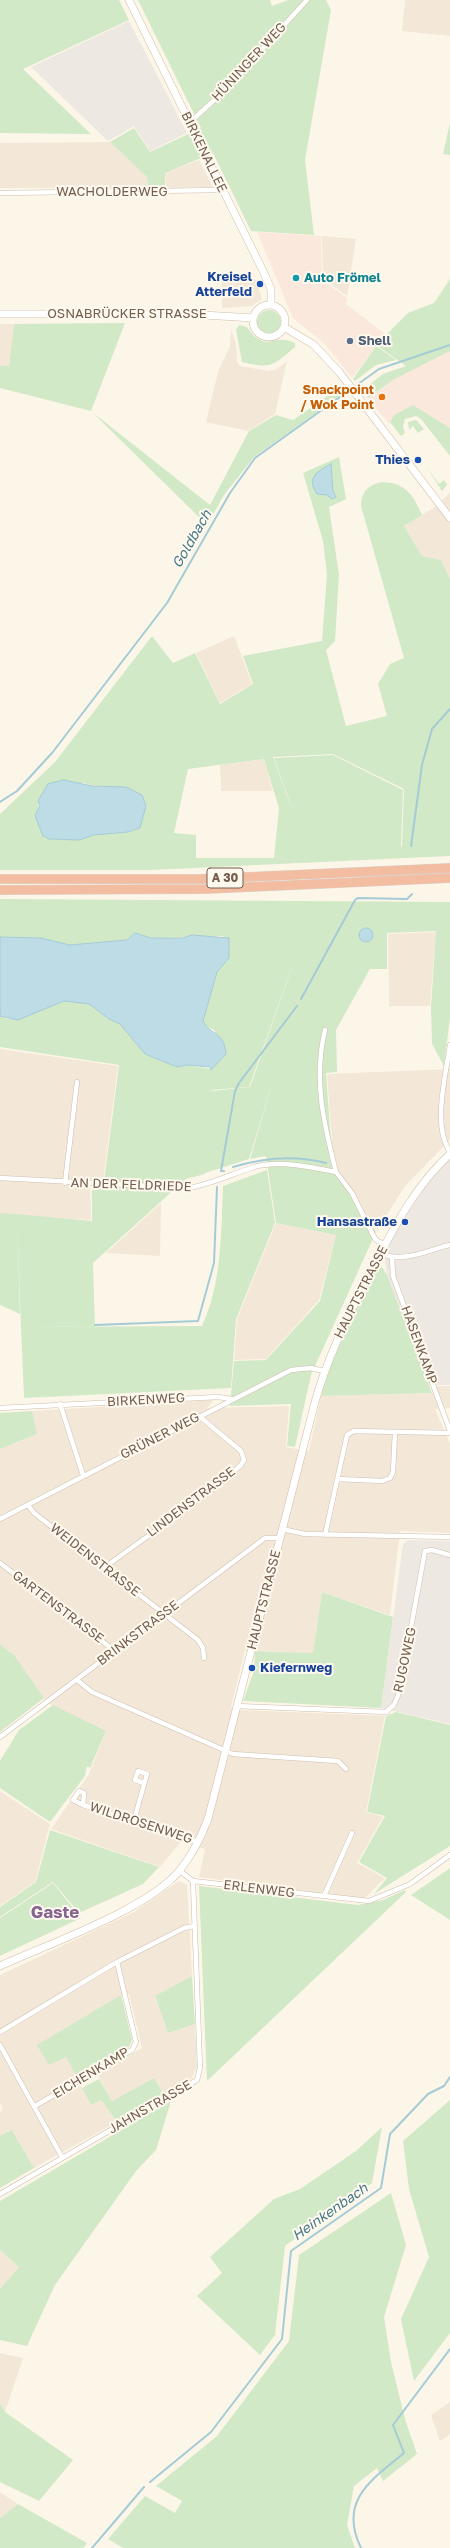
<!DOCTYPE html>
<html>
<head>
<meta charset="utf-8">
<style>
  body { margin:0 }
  canvas { display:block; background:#fcf6e8 }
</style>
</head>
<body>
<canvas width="450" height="2548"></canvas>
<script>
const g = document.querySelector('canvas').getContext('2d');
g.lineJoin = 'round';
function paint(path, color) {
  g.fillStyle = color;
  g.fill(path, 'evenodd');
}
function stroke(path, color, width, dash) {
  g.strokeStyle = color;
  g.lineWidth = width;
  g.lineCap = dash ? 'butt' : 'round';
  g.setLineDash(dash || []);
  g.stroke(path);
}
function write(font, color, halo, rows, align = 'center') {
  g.font = font + ' "Golos Text",sans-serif';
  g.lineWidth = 4;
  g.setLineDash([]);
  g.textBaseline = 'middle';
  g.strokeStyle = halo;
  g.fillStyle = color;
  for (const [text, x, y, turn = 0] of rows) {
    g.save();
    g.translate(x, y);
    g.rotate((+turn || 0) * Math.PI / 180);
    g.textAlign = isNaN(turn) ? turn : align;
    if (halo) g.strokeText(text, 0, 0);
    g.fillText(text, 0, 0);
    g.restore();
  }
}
const residential = new Path2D(`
  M405 0H450V36L402 31Z
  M110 142 147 177 148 188H0V143Z
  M199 160 213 187 166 188 165 173Z
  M322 236 356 239 347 296 323 279Z
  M222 280H256L262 299 252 306 222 308Z
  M0 324H14L9 366H0Z
  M231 329 236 344 237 362 240 366 269 371 277 369 287 361 275 414 248 431 206 422 218 372 230 346Z
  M450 493V579L441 560 422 556 404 526 436 506Z
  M234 636 252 684 220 703 196 653Z
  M264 759 273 791H221L220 765Z
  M436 932 430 1006H389L388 934Z
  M0 1049 118 1066 103 1182 90 1184 91 1220 0 1214Z
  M450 1069V1140L405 1186 377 1231 334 1169 327 1074Z
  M161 1203 160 1256 106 1253Z
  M276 1223 336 1235 319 1300 266 1359 234 1360 237 1319Z
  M435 1386H450V1408L435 1409 450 1444V1533L400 1531 390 1615 322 1592 313 1653 245 1650 231 1707 242 1710 385 1716 366 1812 383 1817 357 1863 385 1878 364 1899 199 1877 205 1849 181 1842 160 1867 51 1829 89 1774 106 1731 47 1703 15 1656 0 1644V1449L37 1434 32 1411 214 1400 207 1408 289 1406 286 1447 309 1451 321 1396 437 1393Z
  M0 1791 50 1824 35 1882 0 1906Z
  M179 1881 187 1885 192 1976 155 1997 168 2033 195 2024 197 2067 191 2079 164 2095 154 2078 112 2101 97 2074 142 2048 129 1994 121 1995 66 2057 91 2105 101 2100 117 2122 34 2168 12 2130 0 2136V2112L3 2109 0 2103V1975L134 1912Z
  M0 2250 19 2267 0 2289Z
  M0 2353 23 2358 5 2412 0 2403Z
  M450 2402V2435L440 2441 431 2415Z
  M0 2492 18 2504 0 2518Z`);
const commercial = new Path2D(`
  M257 232 321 236 322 280 347 298 346 304 385 334 352 378 325 344 293 318Z
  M450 351V428L413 405 394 415 389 424 368 398 393 380Z`);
const industrial = new Path2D(`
  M129 21 187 133 150 151 134 126 108 141 31 67Z
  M450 1158V1385H429L387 1275 383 1250 435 1171Z
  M408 1540 450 1541V1724L381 1708 403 1544Z`);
const green = new Path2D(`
  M0 0H119L129 20 23 69 91 134 0 133Z
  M138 0H270L272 6 288 0H326L331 10 305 160 314 235 251 231 213 153 165 173V188H148L147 177 110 142 134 128 150 152 201 128Z
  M450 123V155L443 154Z
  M450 279V351L393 380 368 398 362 390 383 374 406 366 376 345 408 313 434 303Z
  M257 322a12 12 0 1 1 24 0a12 12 0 1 1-24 0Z
  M125 323 91 411 0 388V366H9L14 324Z
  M239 325 247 327C266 355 274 332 295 343V347C273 366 271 369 242 362L236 330Z
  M376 346 396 360 376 365 355 381 353 379Z
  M342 386 346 392 254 457 224 495 207 525 92 412 210 505 249 431 276 415 293 420Z
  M413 405 450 428V456L421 419 416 416 405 419 403 426 405 433 401 436 390 422 394 415Z
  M416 420 424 429 418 433 413 426 409 430 408 422Z
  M339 457 346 499 329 507 339 575 335 641 326 650 346 726 387 716 378 684 390 664 404 658 361 506C361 477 396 476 411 495 416 501 419 509 422 515L404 526 422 556 441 560 450 579V856L150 870H0V814L55 762 152 636 173 663 195 653 220 704 253 684 243 656 322 641 327 574 323 541 303 473ZM333 754 404 789 402 846 292 852 291 807 273 757ZM264 759 279 808 274 858H196V835L174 833 188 769ZM83 783C97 788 110 784 124 788L140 828 128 832 94 835 79 840 49 839C31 822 36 805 48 785Z
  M426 466 439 484 444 480 447 485 442 491Z
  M333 755 403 790 401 846 292 852 291 806 274 758Z
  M0 899 450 902V1017L444 1066 432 1044 431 1007 436 931 387 933V969H370L336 1030 337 1072 326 1073 333 1169 376 1232 311 1375 295 1447 287 1446 291 1404 230 1406 234 1361 266 1360 320 1301 336 1235 276 1223 266 1156 250 1159 275 1074 249 1159 205 1173 212 1091 250 1087 301 942 249 1087 212 1090 205 1174 186 1179 93 1263 95 1327H21L17 1214 92 1221V1184L104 1182 119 1065 0 1047V1016L8 1019 64 1001 89 1004 109 1019 120 1024 145 1054 177 1067 187 1065 211 1069 226 1054 214 1030 206 1026 203 1021 217 972 229 958 223 936 150 938 135 933 127 940 70 945 41 938 0 937Z
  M267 1170 275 1223 236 1319 231 1388 24 1398 21 1327 202 1326C222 1283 221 1233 223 1186Z
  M0 1213 17 1214 20 1314 0 1305Z
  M377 1267H382L387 1275 432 1393 321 1396 325 1375Z
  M32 1411 37 1434 0 1449V1413Z
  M322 1592 393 1617 381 1708 243 1701 254 1671 255 1651 313 1653Z
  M0 1644 15 1656 44 1698 0 1732Z
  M53 1705 106 1731 90 1768 87 1766 85 1776 50 1822 0 1788V1761L19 1730Z
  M396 1712 450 1725V1846L374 1894 387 1878 359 1862 385 1816 367 1812 386 1716Z
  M50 1830 159 1867 143 1884 79 1913 53 1882 0 1917V1907L36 1882Z
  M450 1868V1920L411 1895Z
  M53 1883 81 1918 0 1956V1918Z
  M199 1886 358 1905 383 1900 405 1890 406 1892 207 2081Z
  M192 1976 195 2024 168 2033 155 1996Z
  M121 1995 132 2040 129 2047 76 2076 66 2057 49 2065 37 2045Z
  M154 2078 164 2095 117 2122 101 2100 91 2105 82 2088 99 2079 112 2101Z
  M450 2100V2333L414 2381 401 2319 429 2257 409 2189 403 2141Z
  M171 2101 156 2150 136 2171 55 2285 27 2346 0 2340V2289L19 2267 0 2250V2201Z
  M382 2127 372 2183 285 2246 275 2335 260 2355 197 2296 222 2273 210 2257 274 2199 300 2189 356 2151Z
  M12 2130 34 2168 0 2188V2136Z
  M391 2193 406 2245 384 2317 391 2362 405 2419 417 2454 383 2481 377 2468 354 2486 347 2525 355 2548H123L108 2539 145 2496 175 2513 182 2501 156 2486 217 2436 289 2341 299 2255Z
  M0 2403 5 2412 73 2460 39 2501 0 2482Z
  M18 2504 87 2543 83 2548H0V2518Z`);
const water = new Path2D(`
  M331 464 333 491 336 497 332 499 327 495 317 494C306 478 317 471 331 464Z
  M64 780 92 786 126 787 142 795 146 806 140 828 128 832 94 835 79 840 49 839 43 836 35 816 40 805 38 801 48 784Z
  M359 935a7 7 0 1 1 14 0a7 7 0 1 1-14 0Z
  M135 933 151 938H183L192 935 229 938V958L217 972 203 1021C211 1036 224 1031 226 1054L211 1070 210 1067 187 1065 177 1067 145 1054 120 1024 109 1019 89 1004 64 1001 18 1020 0 1016V937L41 938 70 945 127 940Z`);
const stream = new Path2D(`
  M0 802 17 791 52 753 167 603 230 493 255 458 379 369 450 345
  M411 846 422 765 432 729 450 709
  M301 999 355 900 358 898 407 899 412 894
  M233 1167C263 1158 295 1155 326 1163
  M224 1171H221L235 1091 239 1083 297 1006
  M95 1325 198 1321 214 1263 217 1187
  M150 2482 211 2432 282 2339 291 2251 381 2188 390 2134 428 2094 444 2086 450 2077
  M92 2548 144 2487
  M361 2548C338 2501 371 2480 404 2453L393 2425 450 2349`);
const street = new Path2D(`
  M190 122 222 93 307 0
  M0 193 223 190
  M325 1030C313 1079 324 1125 336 1172
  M450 1045C446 1075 432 1126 450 1152
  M0 1178 189 1188C212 1184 232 1174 254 1167 279 1160 312 1167 336 1172L352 1193 373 1235 376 1240 385 1245
  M65 1183 77 1082
  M381 1253C401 1264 428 1250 450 1245
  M392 1258 393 1276 450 1431
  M60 1404 83 1475
  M0 1408 218 1397 232 1399
  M338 1479 382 1481 390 1478 393 1472 395 1432
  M28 1505 34 1513 198 1640 203 1648 204 1658
  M0 1519 291 1370 311 1368 324 1371
  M282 1529 305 1534 450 1537
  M325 1535 347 1435 354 1431 450 1433
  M0 1563 115 1651
  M105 1567 216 1487 241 1465 244 1460 241 1451 199 1416
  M77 1680 92 1692 233 1754 338 1761 346 1769
  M236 1706 386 1712 394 1705 399 1693 425 1551 432 1550 450 1555
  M0 1737 265 1538H280
  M83 1805 84 1793 79 1791 73 1800 83 1805 198 1842
  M134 1820 147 1774 138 1771 135 1780 144 1783
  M193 1881 369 1901 410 1884 450 1855
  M324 1896 352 1833
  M0 2032 117 1962 184 1928 194 1926
  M0 2045 62 2157
  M35 2106 132 2050 136 2042 117 1962
  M0 2194 197 2080 200 2068 193 1881 180 1871`);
const secondary = new Path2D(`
  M129 0 264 273 271 289V305
  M253 321a16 16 0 1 1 32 0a16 16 0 1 1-32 0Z
  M0 314H187L253 318
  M284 327 314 345 340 373 450 518
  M0 1966C48 1944 149 1909 180 1870 193 1854 201 1837 208 1819L315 1402C328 1355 349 1315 371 1271 394 1228 414 1187 450 1154`);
const highway = new Path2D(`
  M0 879H202L450 868
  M0 890 205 889 450 878`);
const markers = [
  [296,278,4,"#0f9aa8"],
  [260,284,4,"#1a4fb4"],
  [350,341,4,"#5c6f8a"],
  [382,397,4,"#e8710a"],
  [418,460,4,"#1a4fb4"],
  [405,1222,4,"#1a4fb4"],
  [252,1668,4,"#1a4fb4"]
];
const shields = [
  [225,878,36]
];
const shieldNames = [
  ["A 30",225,878]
];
const streetNames = [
  ["HÜNINGER WEG",249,62,-47],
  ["BIRKENALLEE",204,152,64],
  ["WACHOLDERWEG",112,192],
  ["OSNABRÜCKER STRASSE",127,314],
  ["AN DER FELDRIEDE",131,1185,2],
  ["HAUPTSTRASSE",361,1292,-63],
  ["HASENKAMP",419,1345,70],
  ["BIRKENWEG",146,1400,-3],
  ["GRÜNER WEG",160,1436,-27],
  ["LINDENSTRASSE",191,1502,-37],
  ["WEIDENSTRASSE",95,1560,38],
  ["HAUPTSTRASSE",264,1600,-76],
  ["GARTENSTRASSE",58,1607,37],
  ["BRINKSTRASSE",138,1633,-37],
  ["RUGOWEG",405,1660,-78],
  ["WILDROSENWEG",141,1823,18],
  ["ERLENWEG",259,1889,7],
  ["EICHENKAMP",91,2073,-31],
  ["JAHNSTRASSE",150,2107,-30]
];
const transitNames = [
  ["Kreisel",252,277],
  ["Atterfeld",252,292],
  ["Thies",410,460],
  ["Hansastraße",397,1222],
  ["Kiefernweg",260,1668,"left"]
];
const cultureNames = [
  ["Auto Frömel",304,278]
];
const serviceNames = [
  ["Shell",358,341]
];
const foodNames = [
  ["Snackpoint",374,390],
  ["/ Wok Point",374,405]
];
const waterNames = [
  ["Goldbach",192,539,-60],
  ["Heinkenbach",330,2212,-35]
];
const districtNames = [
  ["Gaste",55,1913]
];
paint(residential, '#f3e8d7');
paint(commercial, '#fbe8dd');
paint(industrial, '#ede8e1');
paint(green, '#d2e9c7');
paint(water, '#bddce5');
stroke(water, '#a4cbd6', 1);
stroke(stream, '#a4cbd6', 2);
stroke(street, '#cdbeaf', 5.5);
stroke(secondary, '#d0bfac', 8);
stroke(highway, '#dbd5d1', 10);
stroke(street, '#fff', 4.5);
stroke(secondary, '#fff', 7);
stroke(highway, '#f3bda2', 9);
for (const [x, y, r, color] of markers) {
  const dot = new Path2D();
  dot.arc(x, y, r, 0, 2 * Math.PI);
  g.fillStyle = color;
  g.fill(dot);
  stroke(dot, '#fef9ef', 1.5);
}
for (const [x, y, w] of shields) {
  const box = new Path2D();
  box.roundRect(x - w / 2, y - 10, w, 20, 3);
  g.fillStyle = '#fef9ef';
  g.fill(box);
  stroke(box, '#755e4d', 1);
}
write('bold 12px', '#755e4d', null, shieldNames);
write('13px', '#755e4d', '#fef9ef', streetNames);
write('bold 13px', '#164399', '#fef9ef', transitNames, 'right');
write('bold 13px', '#0d838f', '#fef9ef', cultureNames, 'left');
write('bold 13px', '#4e5e75', '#fef9ef', serviceNames, 'left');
write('bold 13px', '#c56008', '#fef9ef', foodNames, 'right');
write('italic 14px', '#477887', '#fef9ef', waterNames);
write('bold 17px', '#866591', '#fef9ef', districtNames);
</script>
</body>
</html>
